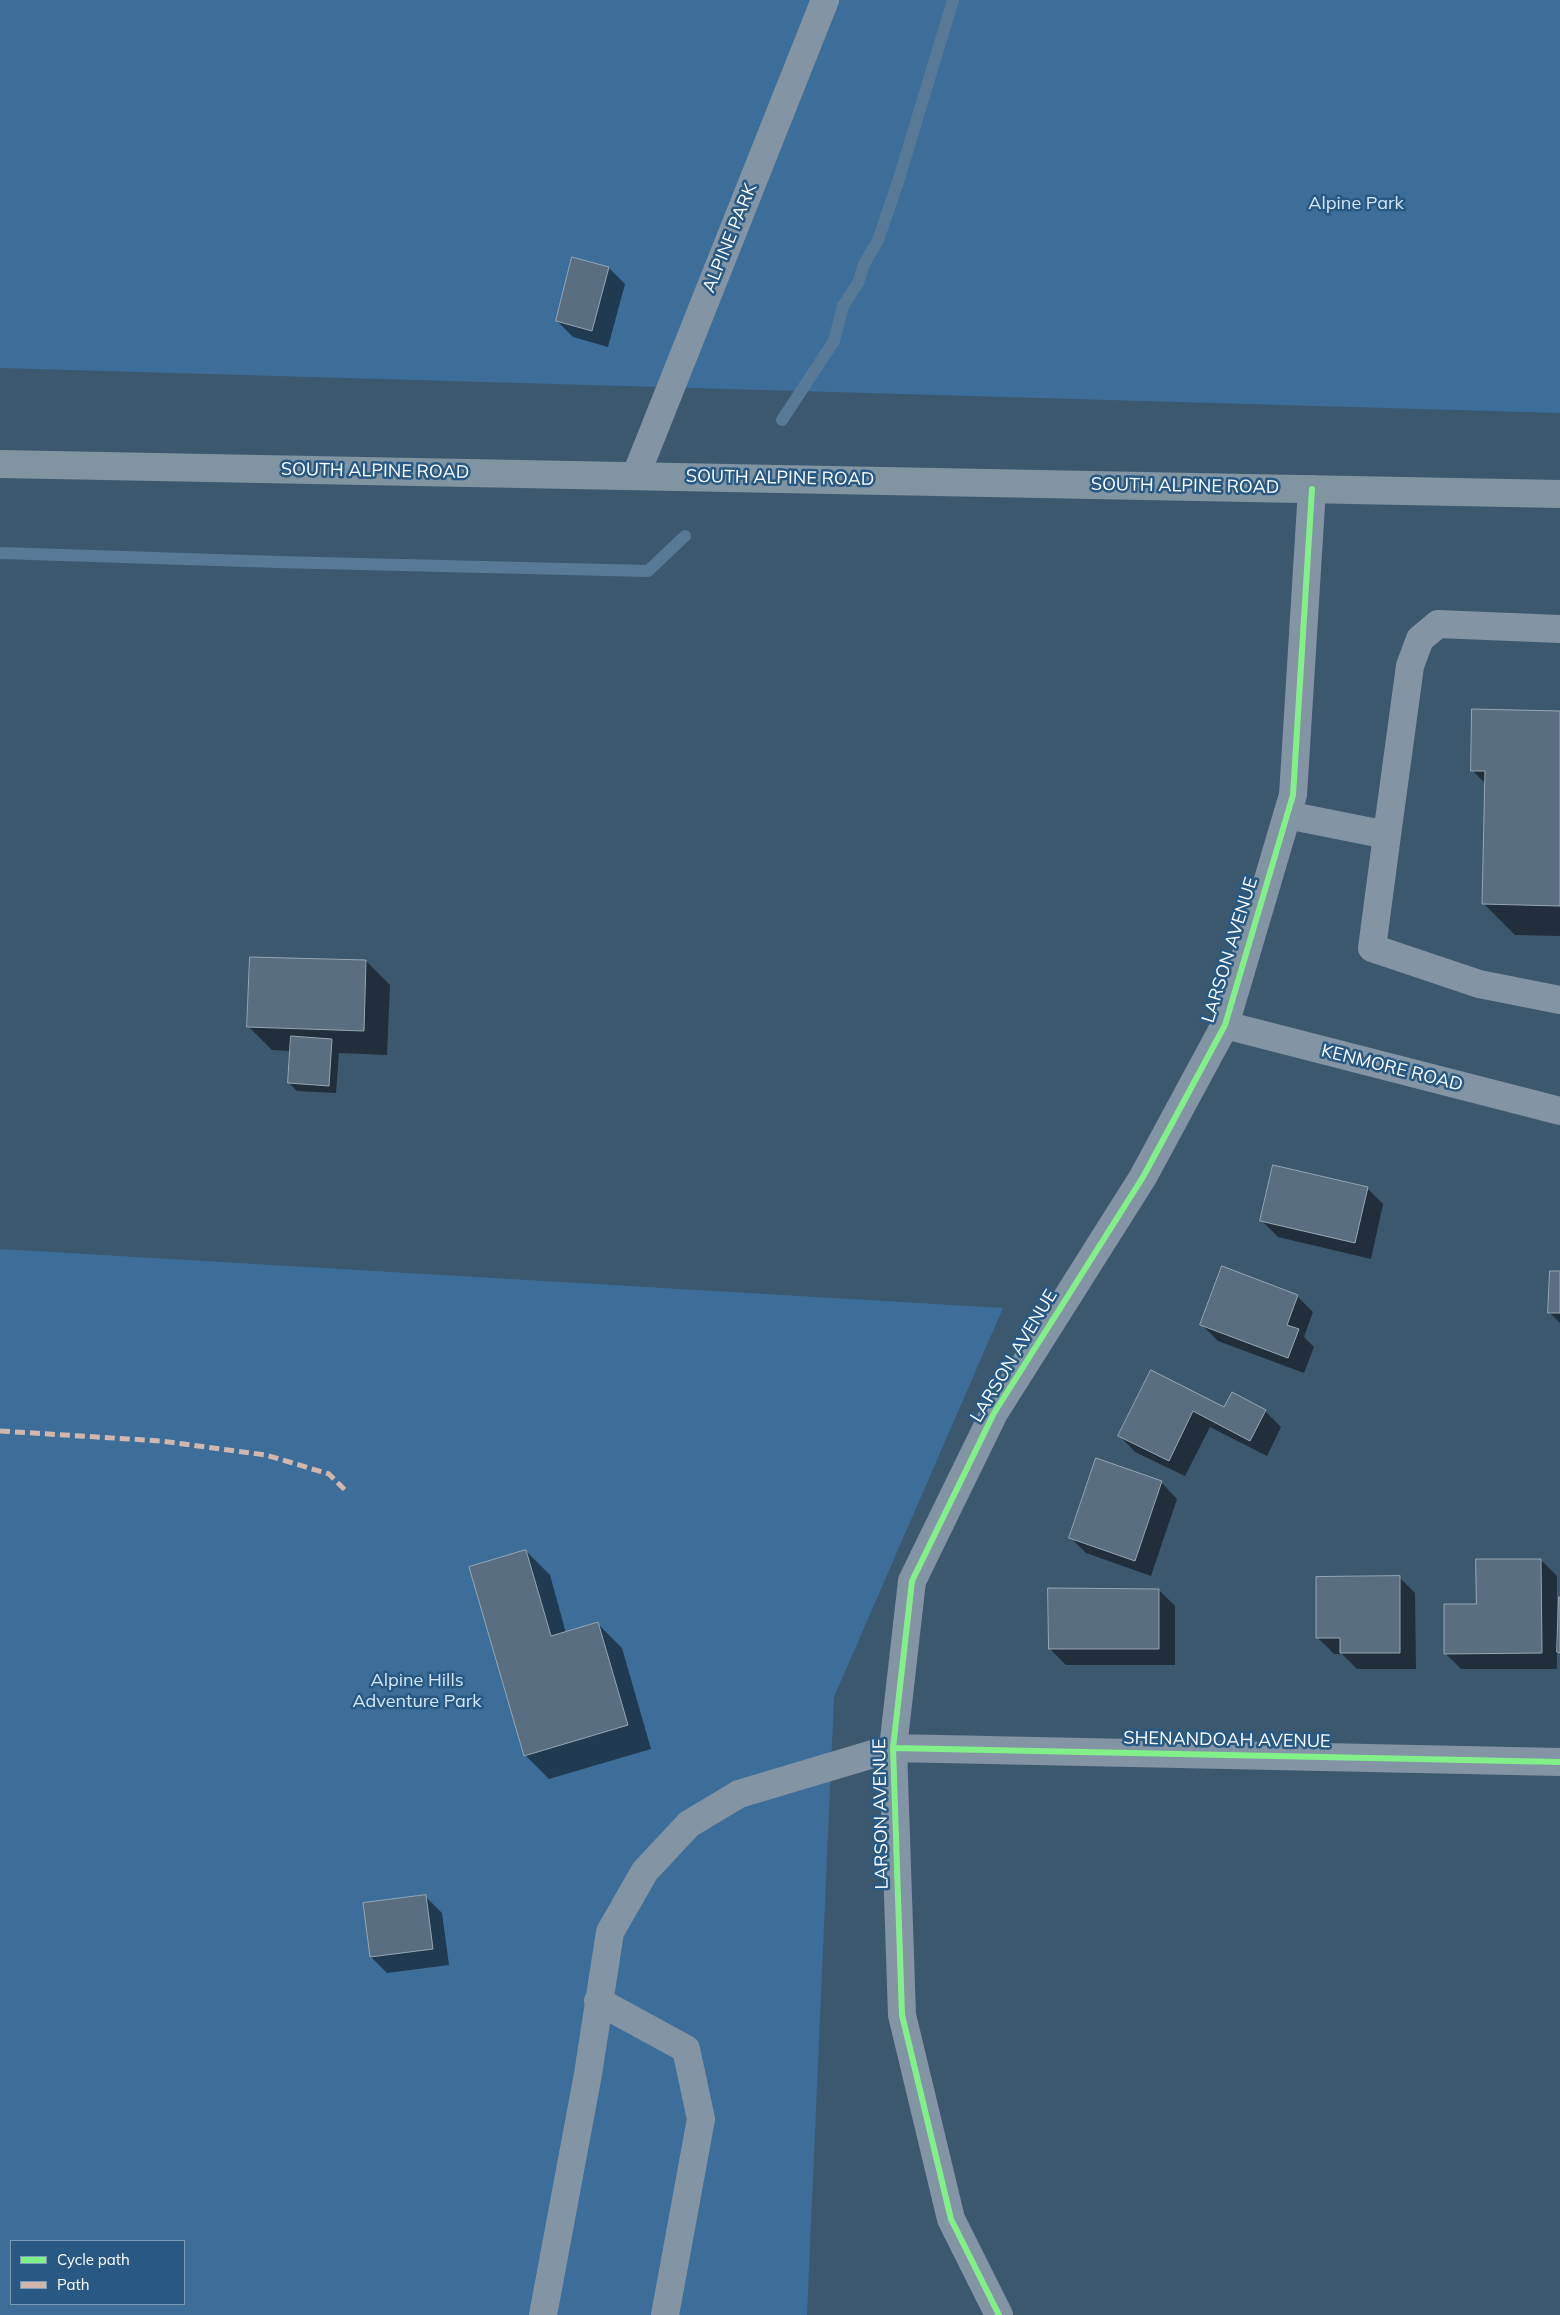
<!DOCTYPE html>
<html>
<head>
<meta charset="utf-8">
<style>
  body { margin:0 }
  #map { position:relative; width:1560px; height:2315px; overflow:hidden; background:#3c586f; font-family:Mulish,sans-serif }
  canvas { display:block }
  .legend { position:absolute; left:10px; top:2240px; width:175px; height:65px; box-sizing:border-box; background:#275984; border:1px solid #7d9bb5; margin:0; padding:6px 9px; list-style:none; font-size:15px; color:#fff }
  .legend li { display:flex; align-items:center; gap:10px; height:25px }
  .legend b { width:25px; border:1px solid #7d9bb5 }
</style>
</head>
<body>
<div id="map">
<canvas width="1560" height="2315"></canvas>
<ul class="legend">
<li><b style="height:6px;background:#82f089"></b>Cycle path</li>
<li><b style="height:6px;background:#d1b7ad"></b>Path</li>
</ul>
</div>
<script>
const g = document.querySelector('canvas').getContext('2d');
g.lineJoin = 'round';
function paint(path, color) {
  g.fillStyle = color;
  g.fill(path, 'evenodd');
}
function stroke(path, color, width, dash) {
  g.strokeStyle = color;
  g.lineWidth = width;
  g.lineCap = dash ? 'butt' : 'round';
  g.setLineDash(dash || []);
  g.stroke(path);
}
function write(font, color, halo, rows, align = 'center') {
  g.font = font + ' Mulish,sans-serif';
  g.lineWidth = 5;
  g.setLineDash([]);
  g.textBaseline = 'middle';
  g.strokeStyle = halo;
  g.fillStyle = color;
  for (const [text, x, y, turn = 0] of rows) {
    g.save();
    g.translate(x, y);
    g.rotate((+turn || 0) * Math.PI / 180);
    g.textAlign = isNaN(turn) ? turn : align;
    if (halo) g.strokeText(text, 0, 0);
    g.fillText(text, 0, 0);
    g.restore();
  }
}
const green = new Path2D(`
  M0 0H1560V413L0 368Z
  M0 1249 1003 1308 834 1697 807 2315H0ZM11 2241H184V2304H11Z`);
const shadow = new Path2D(`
  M573 258 609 268 625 284 608 347 573 337 557 321Z
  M1560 712V936L1515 935 1484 904 1486 784 1472 770Z
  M366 961 390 985 387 1055 339 1053 336 1093 297 1091 289 1083 291 1051 272 1050 248 1026Z
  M1367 1188 1383 1204 1371 1259 1278 1237 1262 1221Z
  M1560 1273V1323L1549 1312Z
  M1297 1296 1313 1312 1304 1337 1314 1347 1304 1373 1218 1341 1202 1325Z
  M1152 1372 1224 1409 1265 1411 1281 1427 1267 1456 1210 1427 1185 1476 1135 1452 1119 1435Z
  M1161 1482 1177 1499 1151 1576 1086 1553 1070 1537Z
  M526 1551 550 1575 566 1633 598 1624 622 1648 651 1749 549 1779 525 1755Z
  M1541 1560 1557 1576V1630H1559L1560 1611V1654L1557 1651V1669H1461L1445 1653 1478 1605Z
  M1399 1577 1415 1593 1416 1669H1357L1342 1654H1334L1318 1638Z
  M1159 1590 1175 1606V1665H1066L1050 1649Z
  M425 1896 442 1913 449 1965 387 1973 371 1957Z`);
const stream = new Path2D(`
  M782 420 834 341 843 306 858 283 864 264 878 240 898 182 953 0
  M0 553 278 562 648 571 685 536`);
const building = new Path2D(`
  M572 257 609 267 592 331 556 321Z
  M1472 709 1560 711V906L1482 904 1485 771H1471Z
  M250 957 366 960 364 1031 247 1027Z
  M291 1036 332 1039 329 1086 288 1083Z
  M1273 1165 1368 1187 1355 1243 1260 1221Z
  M1222 1266 1298 1295 1287 1325 1299 1329 1288 1358 1200 1325Z
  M1550 1271H1560V1313H1548Z
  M1151 1370 1224 1407 1232 1392 1266 1410 1250 1441 1193 1411 1169 1461 1118 1436Z
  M1096 1458 1162 1481 1135 1561 1069 1538Z
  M526 1550 551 1636 598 1622 628 1725 524 1756 469 1567Z
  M1476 1559H1541L1542 1653 1444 1654V1604H1476Z
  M1400 1576V1653H1340V1638H1316V1577Z
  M1048 1588 1159 1589V1649H1049Z
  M1559 1597H1560V1653L1557 1652Z
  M426 1895 433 1949 370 1957 363 1903Z`);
const minor = new Path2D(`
  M636 475 825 0
  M1287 815 1387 835 1372 948 1479 984 1560 1000
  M1387 835 1410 666 1420 639 1438 624 1560 629
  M1225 1025 1560 1111
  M598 2001 686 2049 701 2119 665 2315
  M543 2315 588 2074 610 1932 645 1871 689 1824 739 1794 893 1748 1560 1762
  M999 2315 951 2219 902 2015 893 1748 912 1581 994 1413 1143 1177 1225 1025 1293 795 1312 489`);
const major = new Path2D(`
  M0 464 1560 494`);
const quiet = new Path2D(`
  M0 1431 161 1441 266 1455 329 1474 345 1490`);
const cycleway = new Path2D(`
  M893 1748 1560 1762
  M999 2315 951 2219 902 2015 893 1748 912 1581 994 1413 1143 1177 1225 1025 1293 795 1312 489`);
const parkNames = [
  ["Alpine Park",1356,204],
  ["Alpine Hills",417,1681],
  ["Adventure Park",417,1702]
];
const streetNames = [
  ["ALPINE PARK",730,238,-68],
  ["SOUTH ALPINE ROAD",375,471,1],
  ["SOUTH ALPINE ROAD",780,478,1],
  ["SOUTH ALPINE ROAD",1185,486,1],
  ["LARSON AVENUE",1230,950,-73],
  ["KENMORE ROAD",1392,1068,14],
  ["LARSON AVENUE",1014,1356,-59],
  ["SHENANDOAH AVENUE",1227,1740,1],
  ["LARSON AVENUE",881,1814,-91]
];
paint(green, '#3c6e99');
paint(shadow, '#0007');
stroke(stream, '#587a96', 12);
paint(building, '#596f81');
stroke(building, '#96a6b3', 1);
stroke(minor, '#8394a5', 28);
stroke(major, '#8194a2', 28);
stroke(quiet, '#d1b7ad', 5, [10, 5]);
stroke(cycleway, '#82f089', 6);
write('18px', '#d5e7f6', '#275984', parkNames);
write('18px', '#fff', '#275984', streetNames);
</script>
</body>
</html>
